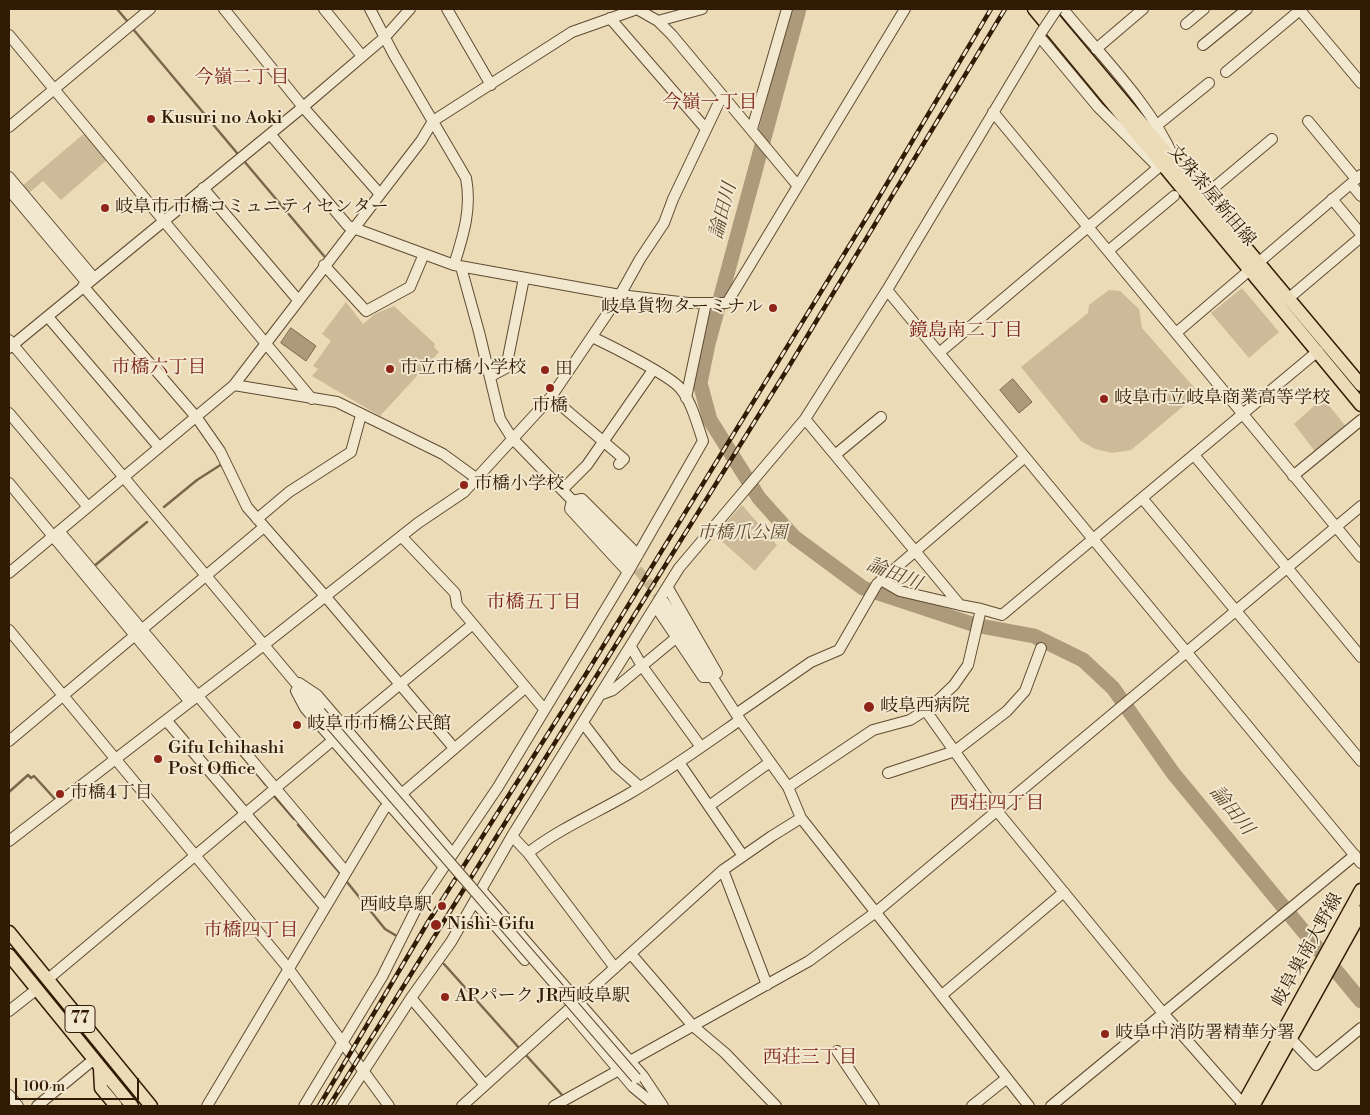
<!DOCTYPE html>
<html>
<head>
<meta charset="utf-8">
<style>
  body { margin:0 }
  #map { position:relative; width:1370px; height:1115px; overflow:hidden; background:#ebdbb7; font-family:"Libre Bodoni",serif }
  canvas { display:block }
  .frame { position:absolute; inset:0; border:10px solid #321b04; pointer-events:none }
  .scale { position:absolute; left:15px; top:1078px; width:124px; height:22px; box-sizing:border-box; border:2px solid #321b04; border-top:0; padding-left:6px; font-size:15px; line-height:18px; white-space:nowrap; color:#321b04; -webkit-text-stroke:4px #f2e8d0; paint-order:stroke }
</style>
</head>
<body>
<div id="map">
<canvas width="1370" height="1115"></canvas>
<div class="frame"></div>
<div class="scale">100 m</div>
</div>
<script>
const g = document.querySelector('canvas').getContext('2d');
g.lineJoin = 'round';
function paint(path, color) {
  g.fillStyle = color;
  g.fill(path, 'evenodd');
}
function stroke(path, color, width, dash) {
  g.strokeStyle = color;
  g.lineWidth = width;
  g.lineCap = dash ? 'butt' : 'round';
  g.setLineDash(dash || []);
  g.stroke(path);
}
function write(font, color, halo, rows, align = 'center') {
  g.font = font + ' "Libre Bodoni","Noto Serif JP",serif';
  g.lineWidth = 4;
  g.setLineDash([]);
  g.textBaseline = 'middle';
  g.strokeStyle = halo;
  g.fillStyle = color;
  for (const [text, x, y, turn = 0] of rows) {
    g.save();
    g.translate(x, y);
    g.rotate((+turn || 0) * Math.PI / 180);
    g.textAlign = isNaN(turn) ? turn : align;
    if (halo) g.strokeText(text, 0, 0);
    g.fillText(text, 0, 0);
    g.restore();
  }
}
const green = new Path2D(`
  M86 132 109 158 61 200 43 181 28 194 22 186Z
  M1242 288 1279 332 1249 358 1211 313Z
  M1109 290 1120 291 1139 309 1142 328 1199 393 1131 450 1112 453 1095 449 1081 441 1021 367 1088 313 1089 305Z
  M346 302 363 324 375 314 394 306 435 344 434 347 439 352 380 416 312 376 318 369 313 366 331 341 322 334Z
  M1323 398 1348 429 1317 454 1294 424Z
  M742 505 777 545 755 571 715 535Z`);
const water = new Path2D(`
  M291 328 316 346 306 361 281 343Z
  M1013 379 1032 402 1019 413 1000 390Z`);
const stream = new Path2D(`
  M117 9 128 22
  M133 29 237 153
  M244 161 324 256
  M164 507 197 480 222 464
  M93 567 147 522
  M222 732 266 785
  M9 792 28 775 31 778 34 776 54 798
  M275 797 294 819
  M298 825 339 872
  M347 882 385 929 395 935
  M444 964 520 1049
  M525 1054 563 1096`);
const river = new Path2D(`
  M799 9 708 344 700 383 710 420 759 498 794 537 863 588 975 625 1034 636 1083 660 1113 688 1173 773 1361 1001`);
const minorTunnel = new Path2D(`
  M628 558 664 602`);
const minor = new Path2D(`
  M224 9 303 107 379 193
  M324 9 362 56
  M370 9 394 55 466 178C472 209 463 236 454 265L620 295 688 303H727L905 9
  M447 9 491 85
  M637 9 658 21 672 35 798 186
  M1063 9C1101 56 1149 102 1174 158
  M1299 9 1361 83
  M610 18 706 129
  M658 21 702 9
  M1186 24 1204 9
  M9 35 312 399
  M1039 36 1098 107 1156 165
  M1203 45 1247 9
  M1096 49 1143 9
  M1226 72 1300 10
  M993 112 1361 557
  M1308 121 1356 179
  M1156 126 1209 83
  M9 127 150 9
  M752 129 787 9
  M270 134 348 226 454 265
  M9 177 94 278
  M1351 184 1361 196
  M203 188 298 300
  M9 190 87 283
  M1204 196 1272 139
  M1332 199 1361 234
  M1108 251 1174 196
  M324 265 366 311 410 287 424 254
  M461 267 479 332 500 419 512 438 628 558
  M83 286 197 418 220 451 247 507 325 596 454 748
  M887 290 1361 863
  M1289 298 1361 237
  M48 317 159 447
  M1176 333 1361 175
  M9 340 320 712
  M9 348 303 107 385 37 410 9
  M939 353 1159 167H1163
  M491 376 506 368 524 278
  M234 385 337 402 443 454 476 478
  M551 397 624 459 619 464
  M686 398 706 303
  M9 413 88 507
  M805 419 960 605 981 609
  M835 455 881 417
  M1194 455 1361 657
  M1293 476 1361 420
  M9 483 190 702
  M562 490 587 465 653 370
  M1142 498 1361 761
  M572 501 570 509 628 572
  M572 501 582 499 638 555
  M257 519 289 492 351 452 361 415
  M59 531 346 872
  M402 537 455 593 457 605 544 709
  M9 573 234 385 421 141 433 121 572 32 637 9
  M881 580 900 591 960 605
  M664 602 740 720 788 787 801 818 1029 1106
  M656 607 703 677H711L717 673 668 588
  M9 630 288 968 389 1106
  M631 647 642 666 701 747
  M299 683 317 695 452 853
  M296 691 305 708 443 866
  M602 694 613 690 677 637
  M926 711 997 811 1163 1013 1243 1104
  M736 714 811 662 839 650 877 584 1025 457
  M166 720 325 907
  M583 723 616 766 640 787
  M346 729 473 624
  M9 741 264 527
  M680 764 743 856
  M888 773 955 751 1007 711 1025 691 1041 648
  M788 787 873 730 910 720 932 706 954 685 968 665 981 609 1002 615 1318 351
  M709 806 770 762
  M512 836 528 853C559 829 594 814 627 795 667 772 703 746 740 720
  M9 841 265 644 418 523 464 492 551 397 620 295 640 259 664 223 673 199 722 96
  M528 853 615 968
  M723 870 767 985
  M482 891 643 1076 663 1106
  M475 902 525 960
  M631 954 693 1026 725 1053 776 1106
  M48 979 333 740
  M942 995 1064 892
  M411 998 485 1085
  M568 1010 633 1087 656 1106
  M9 1011 37 989
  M1290 1038 1316 1065 1361 1028
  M837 1051 874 1106
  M630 1061 809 961 876 912 1361 506
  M9 1095 18 1106
  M37 1106 93 1060
  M207 1106 384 809 525 688
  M304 1106 382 977 417 907 498 787 628 572 703 441C697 424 692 402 680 388 669 375 609 345 592 337
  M341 1106 411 998 451 942 512 836 679 568 805 419 887 290 1041 33
  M462 1106 723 870 772 836 801 818
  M554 1106 619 1070
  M972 1106 1007 1078
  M1051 1106 1355 855`);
const major = new Path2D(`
  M1034 9 1361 405
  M1046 9 1361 385
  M9 932 151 1106
  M9 955 132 1106
  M100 1069 101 1088 116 1106
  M1242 1106 1361 890
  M1253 1106 1361 912`);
const rail = new Path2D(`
  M319 1106 428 922 586 674 870 212 991 9
  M329 1106 788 368 1005 9`);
const minorBridge = new Path2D(`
  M1041 33 1057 9
  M320 712 636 1078`);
const markers = [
  [151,119,5,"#8f2418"],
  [105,208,5,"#8f2418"],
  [773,308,5,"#8f2418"],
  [390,369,5,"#8f2418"],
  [545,370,5,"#8f2418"],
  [550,388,5,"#8f2418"],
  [1104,399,5,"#8f2418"],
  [464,485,5,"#8f2418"],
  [869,707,6,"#8f2418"],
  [297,725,5,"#8f2418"],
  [158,759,5,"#8f2418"],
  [60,794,5,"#8f2418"],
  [442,906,5,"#8f2418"],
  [436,925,6,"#8f2418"],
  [445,997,5,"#8f2418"],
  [1105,1034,5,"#8f2418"]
];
const shields = [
  [80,1019,30]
];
const shieldNames = [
  ["77",80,1019]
];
const poiNames = [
  ["Kusuri no Aoki",161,119],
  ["岐阜市 市橋コミュニティセンター",115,208],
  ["岐阜貨物ターミナル",763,308,"right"],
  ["市立市橋小学校",400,369],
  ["田",555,370],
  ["岐阜市立岐阜商業高等学校",1114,399],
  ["市橋",550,407,"center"],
  ["市橋小学校",474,485],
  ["岐阜西病院",880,707],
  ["岐阜市市橋公民館",307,725],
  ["Gifu Ichihashi",168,749],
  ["Post Office",168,770],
  ["市橋4丁目",70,794],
  ["西岐阜駅",432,906,"right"],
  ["Nishi-Gifu",447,925],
  ["APパーク JR西岐阜駅",455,997],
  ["岐阜中消防署精華分署",1115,1034]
];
const streetNames = [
  ["文殊茶屋新田線",1211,196,50],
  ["岐阜巣南大野線",1308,950,-61]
];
const parkNames = [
  ["市橋爪公園",742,534]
];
const neighbourhoodNames = [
  ["今嶺二丁目",242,78],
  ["今嶺一丁目",710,103],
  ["鏡島南二丁目",966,331],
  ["市橋六丁目",159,368],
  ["市橋五丁目",534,603],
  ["西荘四丁目",997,804],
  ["市橋四丁目",251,931],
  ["西荘三丁目",810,1058]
];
const waterNames = [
  ["論田川",724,211,-75],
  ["論田川",894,575,22],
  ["論田川",1231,811,51]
];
paint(green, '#ccba99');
paint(water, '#ac9a7a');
stroke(water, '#7b674b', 1);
stroke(stream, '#7b674b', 2.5);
stroke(river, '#ac9a7a', 15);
stroke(minorTunnel, '#c6b593', 10, [10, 5]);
stroke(minor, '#604b31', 12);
stroke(major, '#321b04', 15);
stroke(minor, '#f2e8d0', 10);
stroke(major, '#ebdbb7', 12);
stroke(rail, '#321b04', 4.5);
stroke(rail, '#f2e8d0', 2.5, [8]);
stroke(minorBridge, '#604b31', 12, []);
stroke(minorBridge, '#f2e8d0', 10);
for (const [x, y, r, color] of markers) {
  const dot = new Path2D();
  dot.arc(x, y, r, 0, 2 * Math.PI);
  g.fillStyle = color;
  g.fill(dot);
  stroke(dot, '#f2e8d0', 2);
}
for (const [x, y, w] of shields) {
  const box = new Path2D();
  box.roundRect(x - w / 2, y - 13.5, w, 27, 4);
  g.fillStyle = '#f2e8d0';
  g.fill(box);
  stroke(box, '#321b04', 1);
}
write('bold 16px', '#321b04', null, shieldNames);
write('18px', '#321b04', '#f2e8d0', poiNames, 'left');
write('18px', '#321b04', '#f2e8d0', streetNames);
write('italic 18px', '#604b31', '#f2e8d0', parkNames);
write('19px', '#7a1f14', '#f2e8d0', neighbourhoodNames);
write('italic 19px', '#5d472d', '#f2e8d0', waterNames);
</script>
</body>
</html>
